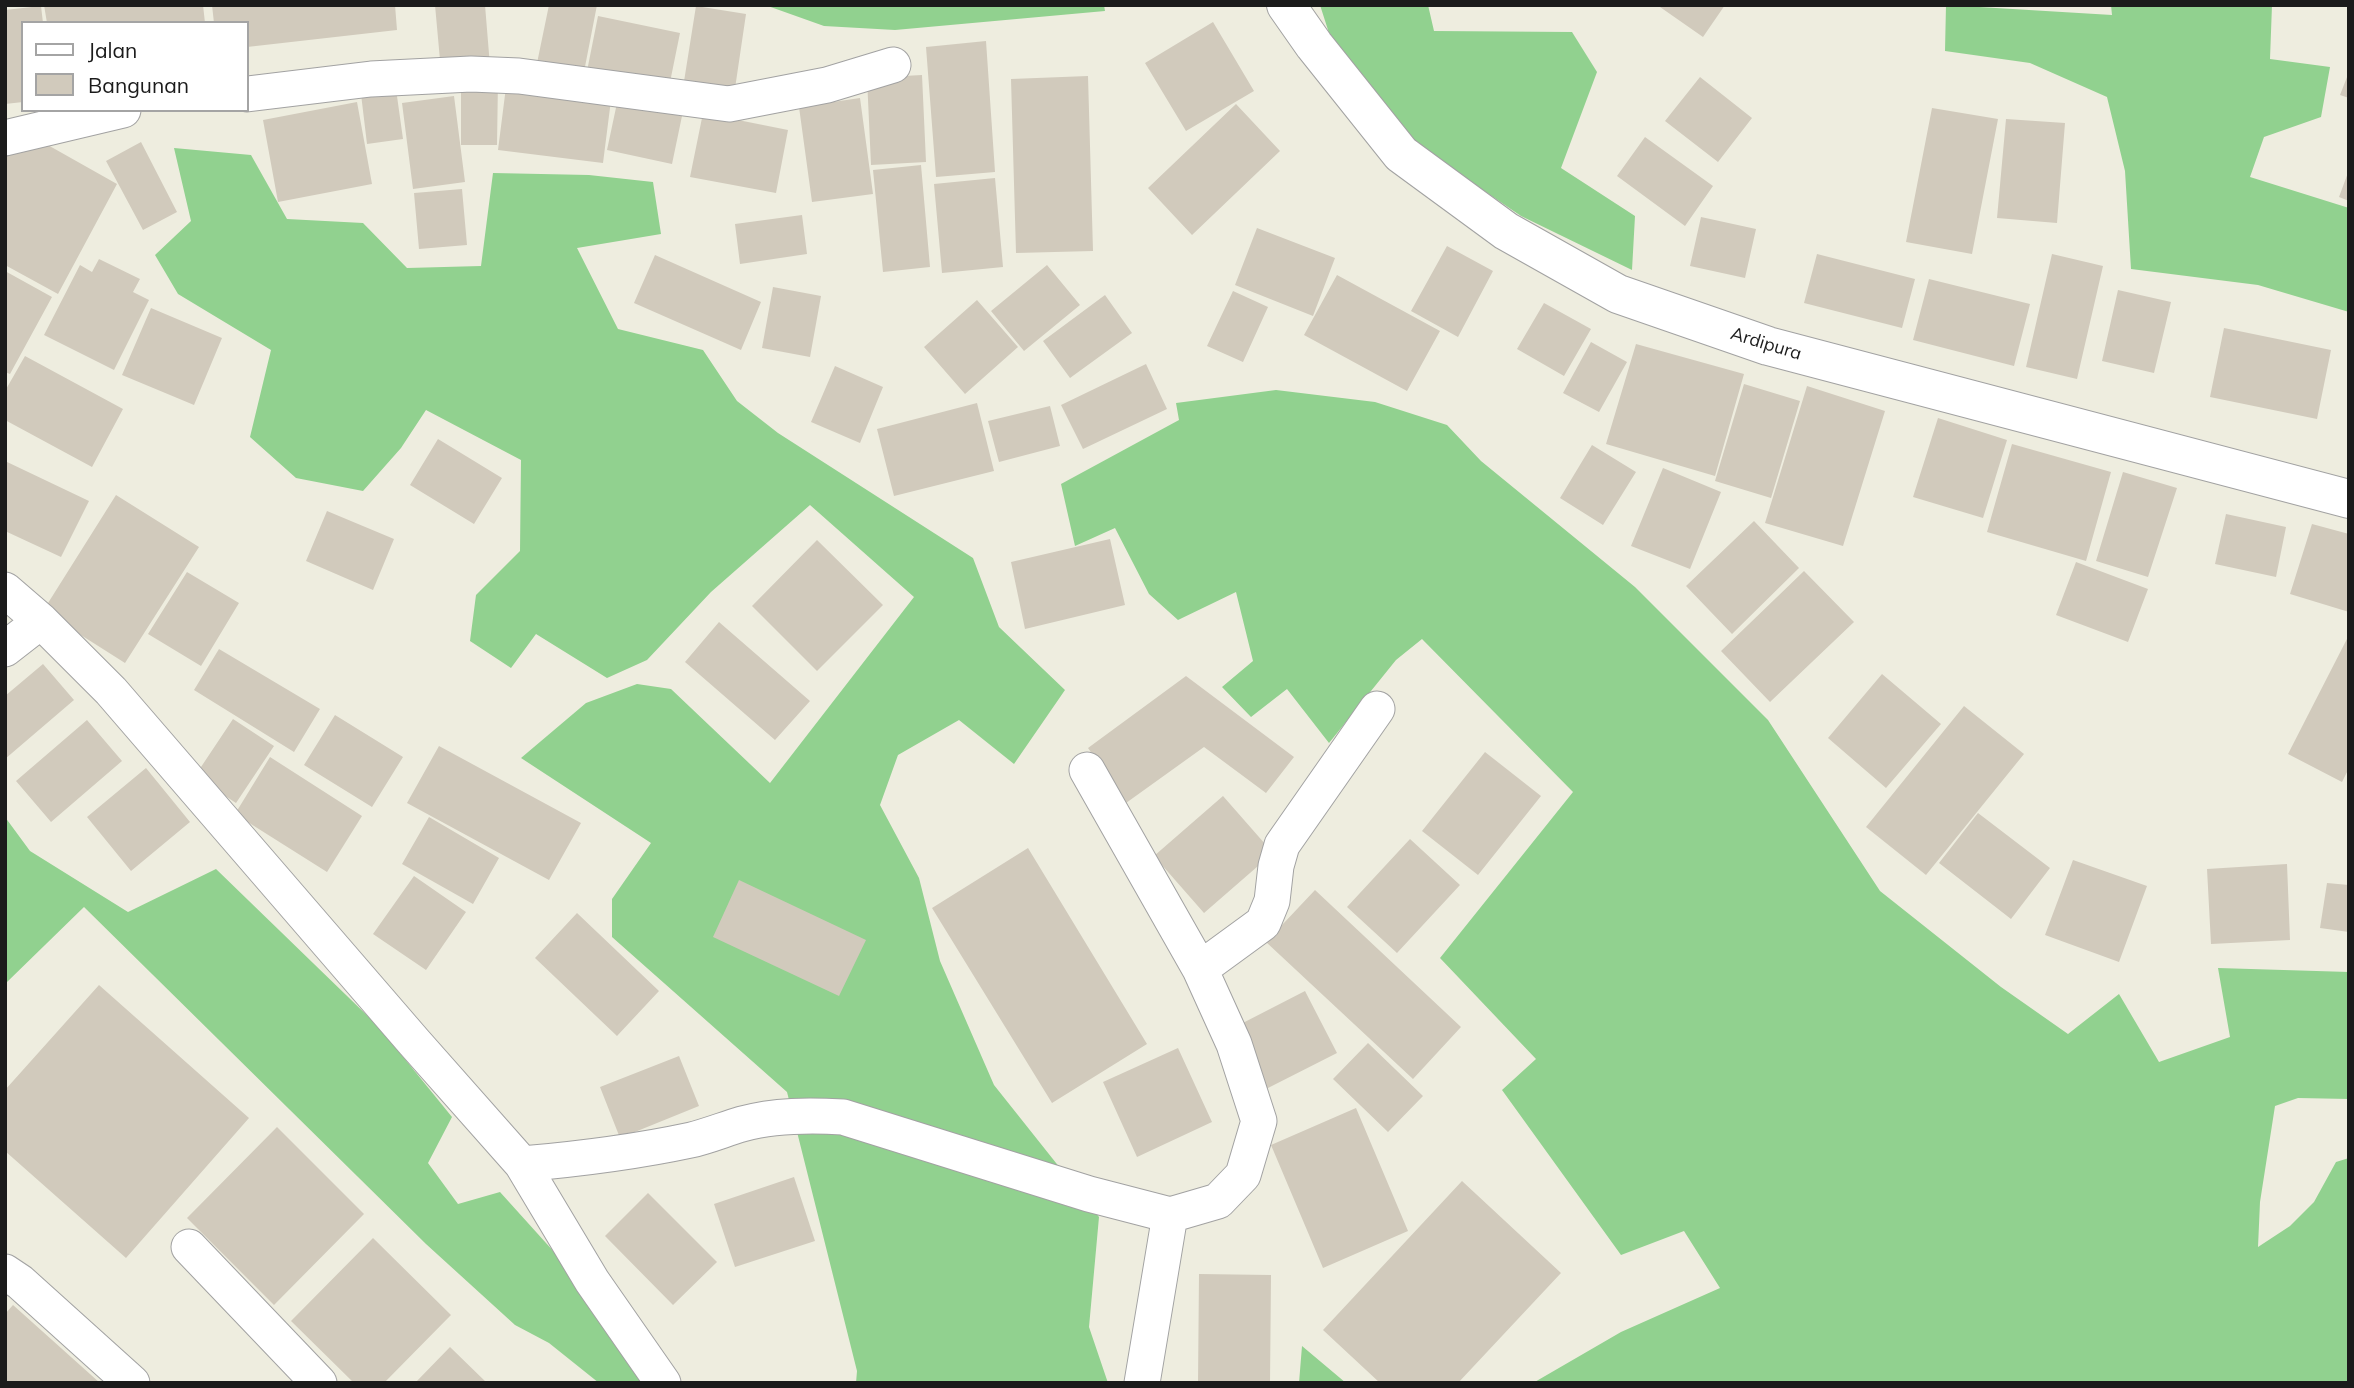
<!DOCTYPE html>
<html>
<head>
<meta charset="utf-8">
<style>
  body { margin:0 }
  #map { position:relative; width:2354px; height:1388px; overflow:hidden; background:#eeeddf; font-family:Mulish,sans-serif }
  canvas { display:block }
  .frame { position:absolute; inset:0; border:7px solid #1b1b1b; pointer-events:none }
  .legend { position:absolute; left:21px; top:21px; width:228px; height:91px; box-sizing:border-box; background:#fff; border:2px solid #a4a4a4; margin:0; padding:9px 12px; list-style:none; font-size:21px; color:#1b1b1b }
  .legend li { display:flex; align-items:center; gap:14px; height:35px }
  .legend b { width:35px; border:2px solid #a4a4a4 }
</style>
</head>
<body>
<div id="map">
<canvas width="2354" height="1388"></canvas>
<div class="frame"></div>
<ul class="legend">
<li><b style="height:9px;background:#fff"></b>Jalan</li>
<li><b style="height:19px;background:#d1cabc"></b>Bangunan</li>
</ul>
</div>
<script>
const g = document.querySelector('canvas').getContext('2d');
g.lineJoin = 'round';
function paint(path, color) {
  g.fillStyle = color;
  g.fill(path, 'evenodd');
}
function stroke(path, color, width, dash) {
  g.strokeStyle = color;
  g.lineWidth = width;
  g.lineCap = dash ? 'butt' : 'round';
  g.setLineDash(dash || []);
  g.stroke(path);
}
function write(font, color, halo, rows, align = 'center') {
  g.font = font + ' Mulish,sans-serif';
  g.lineWidth = 6;
  g.setLineDash([]);
  g.textBaseline = 'middle';
  g.strokeStyle = halo;
  g.fillStyle = color;
  for (const [text, x, y, turn = 0] of rows) {
    g.save();
    g.translate(x, y);
    g.rotate((+turn || 0) * Math.PI / 180);
    g.textAlign = isNaN(turn) ? turn : align;
    if (halo) g.strokeText(text, 0, 0);
    g.fillText(text, 0, 0);
    g.restore();
  }
}
const forest = new Path2D(`
  M765 5H1104L1105 11 895 30 824 26Z
  M1320 5H1428L1434 31 1572 32 1597 72 1561 168 1635 216 1632 270 1521 216 1417 145 1344 80Z
  M1946 5 2112 15 2111 5H2272L2270 59 2330 67 2321 117 2264 137 2250 177 2349 208V312L2258 285 2131 269 2125 171 2107 97 2030 63 1945 51Z
  M174 148 251 155 287 219 363 223 407 268 481 266 493 173 589 175 653 182 661 234 577 248 618 329 703 350 737 401 778 433 973 558 999 627 1065 690 1014 764 959 720 898 755 880 805 919 878 940 961 994 1085 1099 1217 1089 1327 1108 1383H856L857 1371 787 1092 612 937V899L651 843 521 758 586 703 637 684 671 689 770 783 914 597 810 505 711 592 647 660 607 678 536 634 511 668 470 641 476 595 520 551 521 460 426 410 401 448 363 491 296 478 250 437 271 350 178 294 155 255 191 221Z
  M1276 390 1375 402 1447 425 1481 461 1635 587 1768 720 1880 891 2001 987 2068 1034 2119 994 2159 1062 2230 1037 2218 968 2349 972V1099L2298 1098 2275 1106 2260 1202 2258 1247 2290 1226 2314 1202 2336 1162 2349 1158V1383H1533L1621 1332 1720 1288 1684 1231 1621 1255 1502 1090 1536 1059 1440 958 1573 792 1422 639 1396 660 1329 743 1287 689 1251 717 1222 687 1253 661 1236 592 1178 620 1149 594 1115 528 1075 546 1061 484 1179 420 1176 403Z
  M5 817 30 851 128 912 216 869 378 1026 452 1117 428 1163 458 1204 500 1192 592 1294 648 1383H599L549 1343 515 1325 426 1244 84 907 6 983Z
  M1302 1346 1346 1383H1299Z`);
const building = new Path2D(`
  M44 5H203L205 23H47Z
  M212 5H395L397 30 247 47V23H214Z
  M435 5H485L490 66 441 71Z
  M549 5H597L583 77 536 68Z
  M1661 5H1725L1703 37 1660 7Z
  M41 6 43 23H23V102L5 104V10Z
  M696 6 746 14 733 102 682 94Z
  M598 16 680 33 668 92 586 76Z
  M1213 22 1254 91 1186 131 1145 63Z
  M986 41 995 172 936 177 926 47Z
  M2349 72V98L2340 95Z
  M922 75 926 162 871 165 867 78Z
  M1088 76 1093 251 1016 253 1011 79Z
  M1700 77 1752 118 1718 162 1665 121Z
  M461 80H498L497 145H461Z
  M506 87 611 100 603 163 498 150Z
  M396 89 403 139 367 144 361 94Z
  M454 96 465 182 413 189 402 103Z
  M860 98 873 194 812 202 799 107Z
  M357 102 372 184 278 202 263 120Z
  M617 103 682 116 672 164 607 150Z
  M1236 104 1280 151 1192 235 1148 188Z
  M1932 108 1998 119 1972 254 1906 242Z
  M703 113 788 130 776 193 690 177Z
  M2006 119 2065 123 2057 223 1997 218Z
  M1645 137 1713 186 1685 226 1617 176Z
  M141 142 177 212 143 230 106 161Z
  M46 144 117 184 58 294 5 265V155Z
  M921 165 930 267 883 272 873 170Z
  M2349 170V201L2339 197Z
  M995 178 1003 267 942 273 934 184Z
  M462 189 467 245 419 249 414 193Z
  M802 215 807 254 740 264 735 224Z
  M1701 217 1756 229 1745 278 1690 266Z
  M1257 228 1335 258 1313 316 1235 285Z
  M1447 246 1493 271 1458 337 1411 311Z
  M1817 254 1915 279 1902 328 1804 303Z
  M2052 254 2103 266 2077 379 2026 367Z
  M655 255 761 302 741 350 634 303Z
  M99 259 140 279 133 292 149 300 114 370 44 335 80 265 92 272Z
  M1047 265 1080 305 1024 351 991 311Z
  M5 271 52 297 10 374 5 372Z
  M1337 275 1440 331 1407 391 1304 335Z
  M1929 279 2030 304 2014 366 1913 340Z
  M773 287 821 296 810 357 762 348Z
  M2118 290 2171 302 2154 373 2102 361Z
  M1233 291 1268 307 1243 362 1207 346Z
  M1105 295 1132 333 1070 378 1043 341Z
  M977 300 1018 347 965 394 924 347Z
  M1544 303 1591 329 1564 376 1517 349Z
  M151 308 222 338 194 405 122 375Z
  M2224 328 2331 350 2317 419 2210 397Z
  M1591 342 1627 362 1599 412 1563 393Z
  M1636 344 1744 374 1715 476 1606 444Z
  M25 356 123 409 92 467 5 420V391Z
  M1146 364 1167 409 1083 449 1061 405Z
  M835 366 883 387 860 443 811 422Z
  M1744 384 1800 401 1771 498 1715 481Z
  M1807 386 1885 411 1843 546 1765 523Z
  M977 403 994 471 894 496 877 429Z
  M1050 406 1060 446 999 462 988 421Z
  M1938 418 2007 440 1983 518 1913 497Z
  M438 439 502 478 474 524 410 485Z
  M2012 444 2111 472 2086 561 1987 532Z
  M1592 445 1636 472 1603 525 1560 498Z
  M5 461 89 501 61 557 5 531Z
  M1663 468 1721 492 1690 569 1631 546Z
  M2123 472 2177 488 2148 577 2096 561Z
  M116 495 199 547 125 663 43 611Z
  M327 511 394 539 373 590 306 561Z
  M2226 514 2286 527 2276 577 2215 564Z
  M1754 521 1799 568 1732 634 1686 586Z
  M2312 524 2349 534V612L2290 594Z
  M1110 539 1125 605 1025 629 1011 562Z
  M817 540 883 605 817 671 752 606Z
  M2076 562 2148 589 2128 642 2056 615Z
  M1804 571 1854 622 1770 702 1721 651Z
  M187 572 239 603 201 666 148 634Z
  M719 622 810 701 775 740 685 662Z
  M2349 635V768L2342 782 2288 754Z
  M219 649 320 709 294 752 194 690Z
  M43 664 74 700 5 759V696Z
  M1882 674 1941 724 1886 788 1828 738Z
  M1186 676 1294 757 1266 793 1204 747 1126 803 1088 748Z
  M1964 706 2024 754 1926 875 1866 827Z
  M335 715 403 757 372 807 304 765Z
  M233 719 274 746 236 803 195 776Z
  M87 720 122 761 51 822 16 781Z
  M439 746 581 823 549 880 407 803Z
  M1485 752 1541 796 1478 875 1422 831Z
  M270 757 362 816 327 872 235 814Z
  M146 768 190 822 131 871 87 817Z
  M1223 796 1273 853 1204 913 1154 856Z
  M1978 813 2050 868 2011 919 1939 863Z
  M429 817 499 858 473 904 402 864Z
  M1410 839 1460 885 1397 953 1347 907Z
  M1028 848 1147 1044 1052 1103 932 908Z
  M2073 860 2147 886 2119 962 2045 935Z
  M2287 864 2290 940 2211 944 2207 869Z
  M414 876 466 912 426 970 373 934Z
  M739 880 866 940 839 996 713 937Z
  M2327 883 2349 885V932L2320 928Z
  M1315 890 1461 1027 1413 1079 1266 942Z
  M577 913 659 991 617 1036 535 958Z
  M99 985 249 1118 126 1258 5 1151V1090Z
  M1305 991 1337 1053 1266 1089 1235 1027Z
  M1368 1043 1423 1096 1388 1132 1333 1079Z
  M1178 1048 1212 1122 1137 1157 1103 1082Z
  M679 1056 699 1106 620 1138 600 1087Z
  M1356 1108 1408 1231 1323 1268 1271 1145Z
  M277 1127 364 1214 274 1305 187 1218Z
  M794 1177 815 1241 735 1267 714 1204Z
  M1462 1181 1561 1273 1458 1383H1380L1323 1330Z
  M648 1193 717 1262 673 1305 605 1236Z
  M373 1238 451 1315 384 1383H354L291 1321Z
  M1199 1274 1271 1275 1270 1383H1198Z
  M13 1305 100 1383H5V1314Z
  M450 1347 487 1383H415Z`);
const minor = new Path2D(`
  M247 94 371 79 471 74 519 76 729 104 827 85 893 65
  M5 138 123 110
  M5 590 41 621 111 691 414 1042 522 1164 592 1281 663 1383
  M5 649 41 621
  M1200 969 1263 923 1272 901 1276 866 1282 845 1377 709
  M522 1164C579 1159 635 1152 691 1140 708 1136 725 1129 742 1124 775 1115 809 1115 843 1117L1089 1194 1170 1215 1218 1201 1243 1175 1259 1121 1234 1044 1200 969 1087 770
  M189 1247 319 1383
  M5 1272 20 1282 132 1383
  M1142 1383 1170 1215`);
const tertiary = new Path2D(`
  M1286 5 1314 45 1401 154 1506 231 1618 294 1768 346 2349 499`);
const streetNames = [
  ["Ardipura",1766,344,17]
];
paint(forest, '#91d18f');
paint(building, '#d1cabc');
stroke(minor, '#a2a2a2', 37);
stroke(tertiary, '#a2a2a2', 40);
stroke(minor, '#fff', 35);
stroke(tertiary, '#fff', 38);
write('18px', '#1b1b1b', '#fff', streetNames);
</script>
</body>
</html>
